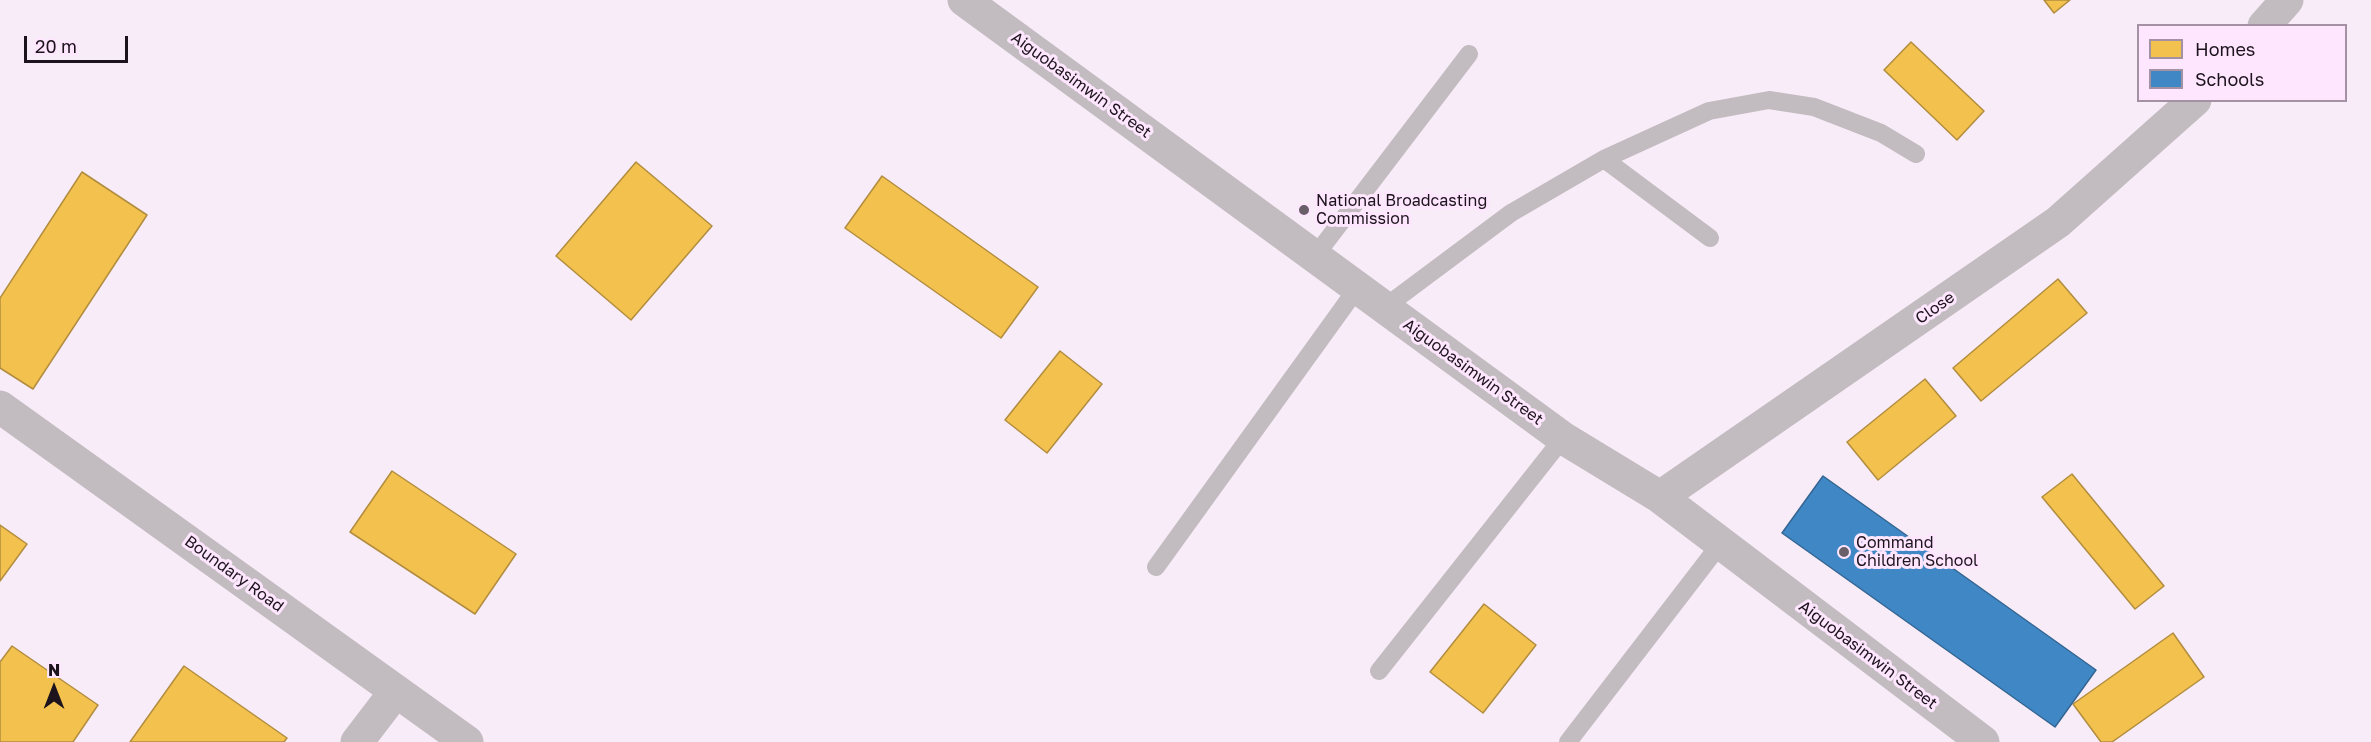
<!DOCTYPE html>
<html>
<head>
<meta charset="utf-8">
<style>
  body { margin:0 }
  #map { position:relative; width:2371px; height:742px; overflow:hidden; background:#f8ecf8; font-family:"Golos Text",sans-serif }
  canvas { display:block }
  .legend { position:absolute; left:2137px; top:24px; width:210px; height:78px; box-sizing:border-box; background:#fee6fe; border:2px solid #a492a4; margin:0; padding:8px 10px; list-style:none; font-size:18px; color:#1c131c }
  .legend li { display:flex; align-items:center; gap:12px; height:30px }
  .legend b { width:30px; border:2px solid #a492a4 }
  .north { position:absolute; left:24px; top:658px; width:60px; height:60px; -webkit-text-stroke:4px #fee6fe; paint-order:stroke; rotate:0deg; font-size:16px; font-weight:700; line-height:24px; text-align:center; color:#1c131c }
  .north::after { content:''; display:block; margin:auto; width:21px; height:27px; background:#1c131c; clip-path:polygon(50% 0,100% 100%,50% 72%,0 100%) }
  .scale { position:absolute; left:24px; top:36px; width:104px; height:27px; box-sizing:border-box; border:3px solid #1c131c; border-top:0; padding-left:8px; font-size:18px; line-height:21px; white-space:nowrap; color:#1c131c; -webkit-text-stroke:4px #fee6fe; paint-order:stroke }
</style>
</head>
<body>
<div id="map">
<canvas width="2371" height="742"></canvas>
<ul class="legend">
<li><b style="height:16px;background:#f2c14e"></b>Homes</li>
<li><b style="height:16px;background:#3f88c5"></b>Schools</li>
</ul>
<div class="north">N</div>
<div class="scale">20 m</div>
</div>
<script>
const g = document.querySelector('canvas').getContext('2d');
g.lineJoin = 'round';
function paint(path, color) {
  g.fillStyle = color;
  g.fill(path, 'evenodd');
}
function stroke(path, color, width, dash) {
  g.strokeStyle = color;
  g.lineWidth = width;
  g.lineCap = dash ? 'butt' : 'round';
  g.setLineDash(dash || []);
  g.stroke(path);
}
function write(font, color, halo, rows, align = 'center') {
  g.font = font + ' "Golos Text",sans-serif';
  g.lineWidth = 6;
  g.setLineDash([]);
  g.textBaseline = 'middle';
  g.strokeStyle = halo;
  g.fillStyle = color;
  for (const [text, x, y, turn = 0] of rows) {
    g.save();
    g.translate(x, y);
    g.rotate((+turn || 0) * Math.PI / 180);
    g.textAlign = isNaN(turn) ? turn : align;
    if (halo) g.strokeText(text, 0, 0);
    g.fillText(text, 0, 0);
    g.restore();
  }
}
const homes = new Path2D(`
  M2044 0H2070L2054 13Z
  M1911 42 1984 111 1957 140 1884 70Z
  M636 162 712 226 631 320 556 256Z
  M82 172 147 215 33 389 0 368V298Z
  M882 176 1038 287 1001 338 845 228Z
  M2058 279 2087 313 1981 401 1953 368Z
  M1060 351 1102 384 1047 453 1005 420Z
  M1925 379 1956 416 1878 480 1847 442Z
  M392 471 516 554 475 614 350 532Z
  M2072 474 2164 586 2135 609 2042 497Z
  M0 525 27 544 0 581Z
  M1484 604 1536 645 1483 713 1430 672Z
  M2173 633 2204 677 2112 742H2101L2073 704Z
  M12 646 98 705 73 742H0V662Z
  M184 666 287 738 284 742H130Z`);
const schools = new Path2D(`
  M1823 476 2096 670 2055 727 1782 533Z`);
const service = new Path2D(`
  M1604 159 1710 238
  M1315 256 1469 54
  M1385 307 1511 213 1604 159 1709 111 1769 100 1814 107 1881 133 1916 154
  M1156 567 1358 287
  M1379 671 1563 438
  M1568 742 1721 543`);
const minor = new Path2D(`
  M964 0 1563 438 1660 497 1983 742
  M2264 26 2287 0
  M1660 497 2058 222 2195 100
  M357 742 396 691`);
const tertiary = new Path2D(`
  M0 407 467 742`);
const markers = [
  [1304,210,6,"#695f69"],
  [1844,552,6,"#695f69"]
];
const streetNames = [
  ["Aiguobasimwin Street",1081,85,36],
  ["Close",1935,308,-35],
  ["Aiguobasimwin Street",1473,372,36],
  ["Boundary Road",234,574,36],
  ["Aiguobasimwin Street",1868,655,37]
];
const poiNames = [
  ["National Broadcasting",1316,201],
  ["Commission",1316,219],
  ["Command",1856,543],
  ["Children School",1856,561]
];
paint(homes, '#f2c14e');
stroke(homes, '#b28d3f', 1.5);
paint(schools, '#3f88c5');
stroke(schools, '#346592', 1.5);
stroke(service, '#c2bcc0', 18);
stroke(minor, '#c2bcc0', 33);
stroke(tertiary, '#c2bcc0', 33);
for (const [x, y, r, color] of markers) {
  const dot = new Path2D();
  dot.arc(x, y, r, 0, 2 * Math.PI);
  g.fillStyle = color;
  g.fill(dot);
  stroke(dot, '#fee6fe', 2);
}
write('16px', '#1c131c', '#fee6fe', streetNames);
write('16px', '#1c131c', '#fee6fe', poiNames, 'left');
</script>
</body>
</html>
